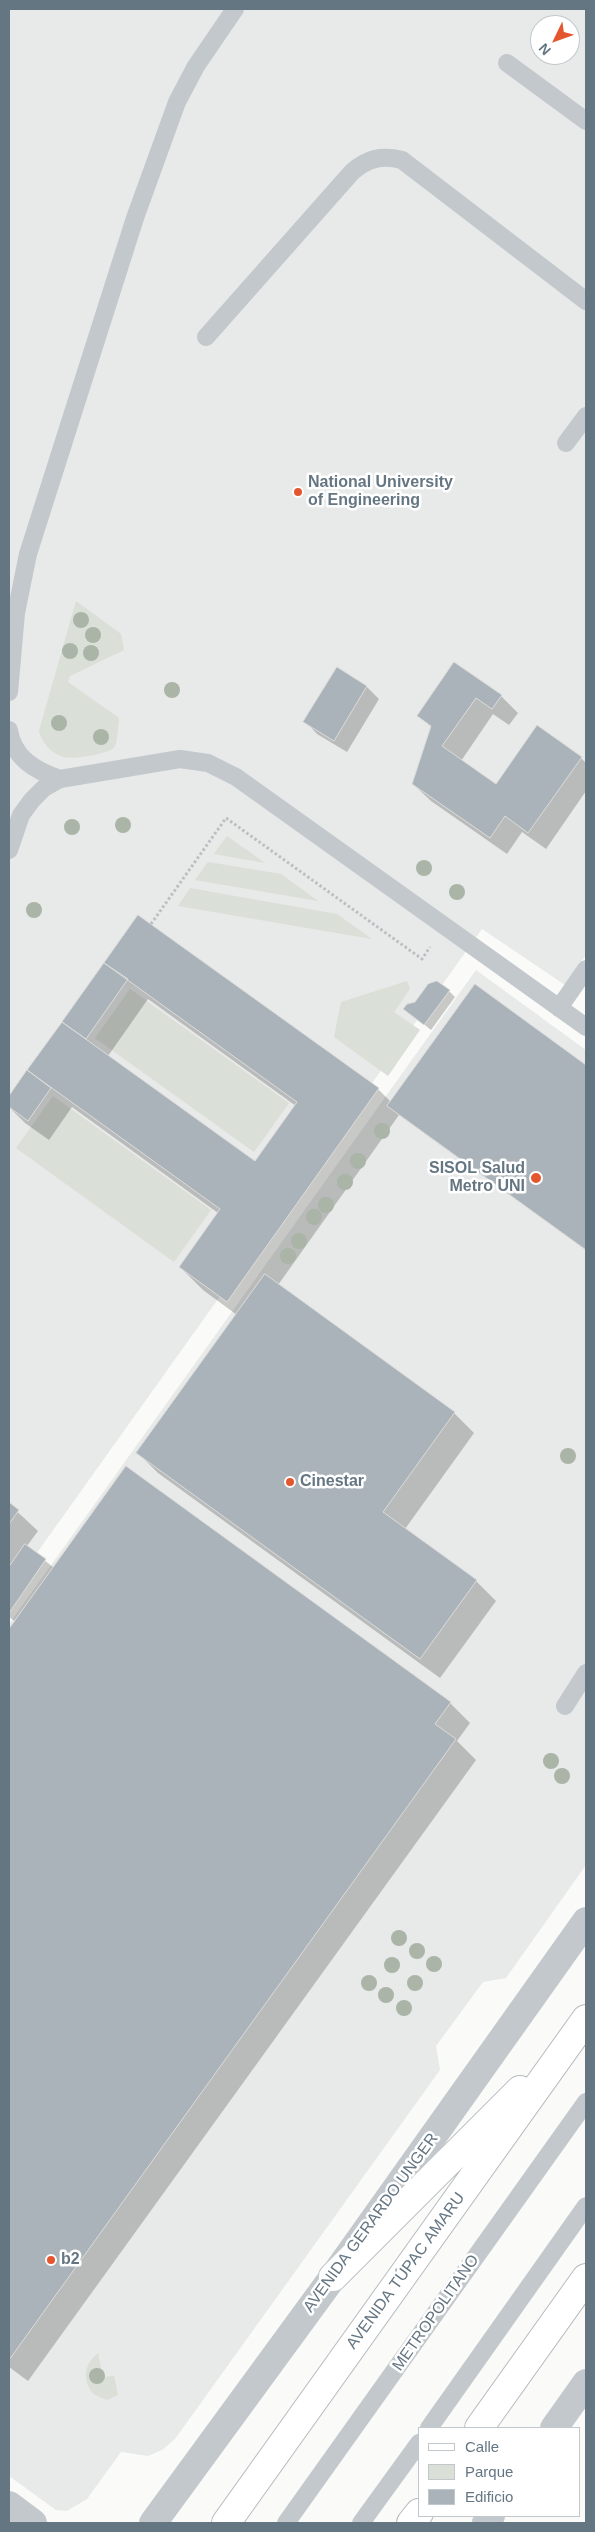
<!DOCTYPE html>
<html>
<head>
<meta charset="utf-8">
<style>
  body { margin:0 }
  #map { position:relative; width:595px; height:2532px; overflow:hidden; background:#fafaf8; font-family:Arial,sans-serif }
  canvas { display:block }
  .frame { position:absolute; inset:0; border:10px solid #657683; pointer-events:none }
  .legend { position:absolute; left:418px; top:2427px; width:162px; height:90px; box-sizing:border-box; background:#fff; border:1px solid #c1c8cd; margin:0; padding:6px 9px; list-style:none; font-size:15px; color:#657683 }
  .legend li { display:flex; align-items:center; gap:10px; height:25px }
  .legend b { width:25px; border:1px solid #c1c8cd }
  .north { position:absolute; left:530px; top:15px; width:50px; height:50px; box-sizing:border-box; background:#fff; border:1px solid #c1c8cd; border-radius:50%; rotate:228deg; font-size:14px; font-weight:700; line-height:20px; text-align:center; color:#657683 }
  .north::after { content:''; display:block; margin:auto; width:18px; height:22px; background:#e4572e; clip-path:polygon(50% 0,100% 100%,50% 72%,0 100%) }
</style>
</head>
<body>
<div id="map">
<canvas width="595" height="2532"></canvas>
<div class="frame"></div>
<ul class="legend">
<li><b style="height:6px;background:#fff"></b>Calle</li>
<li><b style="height:14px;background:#dadfd7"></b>Parque</li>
<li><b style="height:14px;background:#aab3b9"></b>Edificio</li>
</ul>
<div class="north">N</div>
</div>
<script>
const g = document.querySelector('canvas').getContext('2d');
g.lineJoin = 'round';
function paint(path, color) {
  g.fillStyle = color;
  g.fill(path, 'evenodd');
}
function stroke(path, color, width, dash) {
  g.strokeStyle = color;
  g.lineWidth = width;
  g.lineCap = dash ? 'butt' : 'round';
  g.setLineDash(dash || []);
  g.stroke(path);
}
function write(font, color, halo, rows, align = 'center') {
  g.font = font + ' Arial,sans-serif';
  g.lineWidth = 5;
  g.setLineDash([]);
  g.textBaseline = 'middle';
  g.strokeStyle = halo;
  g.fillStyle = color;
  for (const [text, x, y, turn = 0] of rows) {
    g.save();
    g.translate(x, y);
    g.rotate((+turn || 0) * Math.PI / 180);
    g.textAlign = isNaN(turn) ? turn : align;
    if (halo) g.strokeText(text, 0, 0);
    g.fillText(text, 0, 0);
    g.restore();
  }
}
const built = new Path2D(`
  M9 9H586V955L565 985 482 929 9 1592ZM540 25H570V55H540Z
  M476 970 586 1050V1865L506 1978 483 1982 436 2046 440 2070 175 2439 162 2450 148 2456 121 2452 87 2499 67 2511 56 2510 9 2476V1624Z`);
const green = new Path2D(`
  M76 601 121 634 124 650 70 676 68 682 119 718C118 726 118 738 115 746 112 754 71 760 63 757 51 753 42 743 39 731Z
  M227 836 265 863 214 854Z
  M208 862 281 874 318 901 195 880Z
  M190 888 337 914 372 939 178 906Z
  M407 981 410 989 394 1012 420 1030 388 1076 334 1037 341 1002Z
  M130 989 289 1103 254 1152 95 1038Z
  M53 1096 211 1210 174 1262 16 1148Z
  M98 2353 103 2377 114 2376 118 2395 107 2400 93 2394C82 2378 84 2365 98 2353Z`);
const shadow = new Path2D(`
  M455 664 501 696 518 713 509 725 493 714 461 761 497 786 581 758 586 763V791L546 849 522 832 507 854 431 801 413 784 432 728 419 715Z
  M337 668 367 687 379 699 347 752 317 734 305 721Z
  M139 916 378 1089 391 1102 475 986 586 1066V1250L399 1115 278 1285 454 1413 474 1433 405 1529 476 1581 496 1601 440 1678 158 1473 138 1453 237 1315 203 1290 180 1267 218 1213 72 1107 49 1140 25 1123 9 1107V1098ZM148 999 296 1106 255 1163 108 1056Z
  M449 991 455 997 431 1030 405 1009Z
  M9 1504 38 1531 27 1546 54 1568 450 1703 470 1723 457 1741 476 1760 28 2381 9 2367V1632L16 1622 9 1617Z`);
const building = new Path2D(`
  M454 662 502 695 492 709 476 698 442 746 496 784 537 725 582 757 528 833 505 816 490 838 412 784 431 726 417 716Z
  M337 667 367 686 334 741 303 722Z
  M138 915 379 1088 227 1302 179 1267 220 1209 27 1070 62 1022 255 1161 297 1102 104 963Z
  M104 963 128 979 86 1039 62 1022Z
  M437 981 450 990 424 1025 403 1009 407 1004 415 1002 428 984Z
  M475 984 586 1065V1250L387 1106Z
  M27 1070 51 1088 28 1121 9 1107V1096Z
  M265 1274 455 1412 383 1512 477 1580 420 1659 136 1453Z
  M126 1466 451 1702 435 1724 456 1739 9 2360V1629Z
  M9 1502 19 1510 9 1524Z
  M25 1544 46 1559 9 1613V1567Z`);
const path = new Path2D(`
  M151 924 226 818 422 959 430 947`);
const service = new Path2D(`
  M507 63 586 121
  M206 337 352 172C368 158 382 155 402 160L586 301
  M566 443 586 416
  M9 692 16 613 28 554 135 218 177 102 196 66 235 9
  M9 730C13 758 36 771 60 779
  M9 850 21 815 32 800 44 788 60 779 180 759 208 763 236 777 586 1027
  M559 1008 586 969
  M565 1706 586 1673
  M429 2428 586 2206
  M286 2523 586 2102
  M361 2523 419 2443`);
const tertiary = new Path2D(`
  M554 2428 586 2383
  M9 2505 33 2523
  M153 2523 333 2277 586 1921
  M486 2523 491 2516`);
const primary = new Path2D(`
  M333 2277 520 2090
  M479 2428 586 2278
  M226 2523 586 2019
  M411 2523 419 2513`);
const trees = [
  [81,620],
  [93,635],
  [70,651],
  [91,653],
  [172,690],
  [59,723],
  [101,737],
  [123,825],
  [72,827],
  [424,868],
  [457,892],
  [34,910],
  [382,1131],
  [358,1161],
  [345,1182],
  [326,1205],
  [314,1217],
  [299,1241],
  [288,1256],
  [568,1456],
  [551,1761],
  [562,1776],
  [399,1938],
  [417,1951],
  [434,1964],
  [392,1965],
  [369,1983],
  [415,1983],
  [386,1995],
  [404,2008],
  [97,2376]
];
const markers = [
  [298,492,5,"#e4572e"],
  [536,1178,6,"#e4572e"],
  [290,1482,5,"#e4572e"],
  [51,2260,5,"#e4572e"]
];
const poiNames = [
  ["National University",308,483],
  ["of Engineering",308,501],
  ["SISOL Salud",525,1169,"right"],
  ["Metro UNI",525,1187,"right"],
  ["Cinestar",300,1482],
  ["b2",61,2260]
];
const streetNames = [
  ["AVENIDA GERARDO UNGER",371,2223,-54],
  ["AVENIDA TÚPAC AMARU",406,2271,-54],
  ["METROPOLITANO",436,2313,-55]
];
paint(built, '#e8e9e9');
paint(green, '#dadfd7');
paint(shadow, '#0003');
paint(building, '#aab3b9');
stroke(building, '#dcdcda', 1);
stroke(primary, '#b5babe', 30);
stroke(path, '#bbbfc2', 3, [2.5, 2.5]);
stroke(service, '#c3c8cc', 18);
stroke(tertiary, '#c3c8cc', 28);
stroke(primary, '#fff', 28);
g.fillStyle = '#aab4a7';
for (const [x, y] of trees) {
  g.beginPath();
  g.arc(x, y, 8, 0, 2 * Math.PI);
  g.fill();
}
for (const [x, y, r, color] of markers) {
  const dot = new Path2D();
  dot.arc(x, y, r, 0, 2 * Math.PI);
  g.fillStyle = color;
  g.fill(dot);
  stroke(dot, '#fff', 2);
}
write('bold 16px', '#657683', '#fff', poiNames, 'left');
write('16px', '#657683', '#fff', streetNames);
</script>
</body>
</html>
